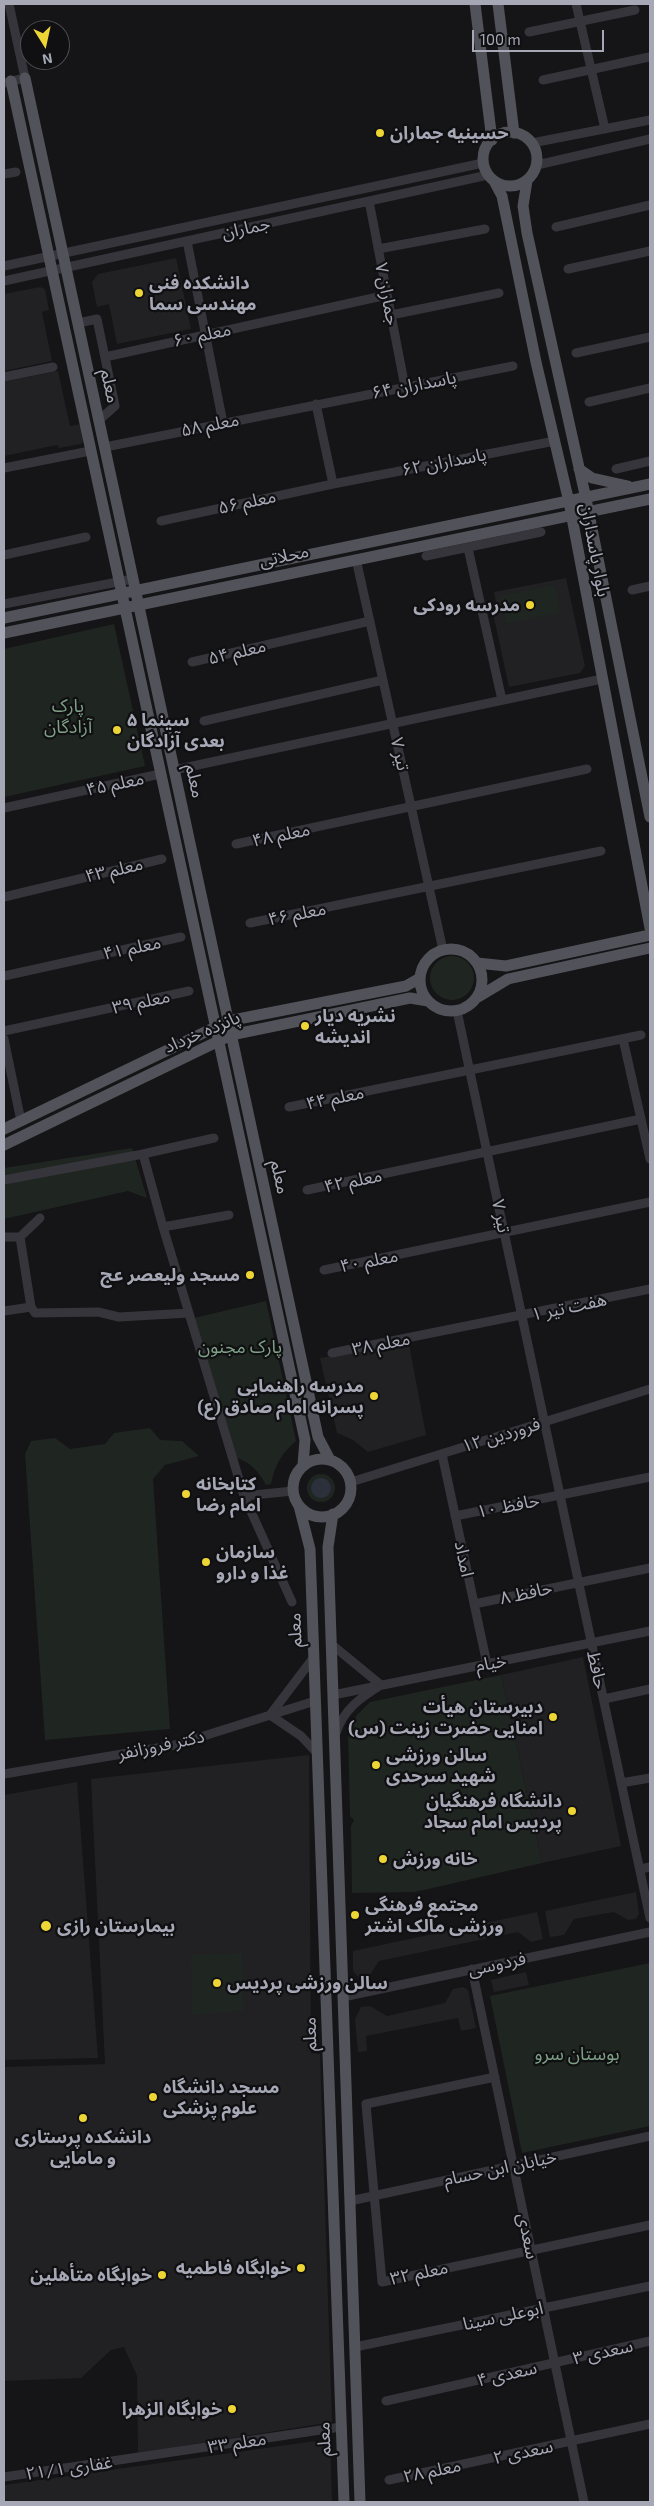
<!DOCTYPE html>
<html>
<head>
<meta charset="utf-8">
<style>
  body { margin:0 }
  #map { position:relative; width:654px; height:2506px; overflow:hidden; background:#151416; font-family:"Exo 2",sans-serif }
  canvas { display:block }
  .frame { position:absolute; inset:0; border:5px solid #a6a8b6; pointer-events:none }
  .north { position:absolute; left:20px; top:20px; width:50px; height:50px; box-sizing:border-box; background:#100f11; border:1px solid #4c4c53; border-radius:50%; rotate:170deg; font-size:14px; font-weight:700; line-height:20px; text-align:center; color:#a6a8b6 }
  .north::after { content:''; display:block; margin:auto; width:18px; height:22px; background:#edd535; clip-path:polygon(50% 0,100% 100%,50% 72%,0 100%) }
  .scale { position:absolute; left:472px; top:30px; width:132px; height:22px; box-sizing:border-box; border:2px solid #a6a8b6; border-top:0; padding-left:6px; font-size:15px; line-height:18px; white-space:nowrap; color:#a6a8b6; -webkit-text-stroke:4px #100f11; paint-order:stroke }
</style>
</head>
<body>
<div id="map">
<canvas width="654" height="2506"></canvas>
<div class="frame"></div>
<div class="north">N</div>
<div class="scale">100 m</div>
</div>
<script>
const g = document.querySelector('canvas').getContext('2d');
g.lineJoin = 'round';
function paint(path, color) {
  g.fillStyle = color;
  g.fill(path, 'evenodd');
}
function stroke(path, color, width, dash) {
  g.strokeStyle = color;
  g.lineWidth = width;
  g.lineCap = dash ? 'butt' : 'round';
  g.setLineDash(dash || []);
  g.stroke(path);
}
function write(font, color, halo, rows, align = 'center') {
  g.font = font + ' "Exo 2","Noto Sans Arabic",sans-serif';
  g.lineWidth = 4.5;
  g.setLineDash([]);
  g.textBaseline = 'middle';
  g.strokeStyle = halo;
  g.fillStyle = color;
  for (const [text, x, y, turn = 0] of rows) {
    g.save();
    g.translate(x, y);
    g.rotate((+turn || 0) * Math.PI / 180);
    g.textAlign = isNaN(turn) ? turn : align;
    if (halo) g.strokeText(text, 0, 0);
    g.fillText(text, 0, 0);
    g.restore();
  }
}
const built = new Path2D(`
  M176 258 191 329 117 344 109 304 97 307 92 282 98 274Z
  M40 287 45 289 49 310 42 312 52 361 4 371V294Z
  M58 371 70 426 82 424 84 440 81 444 59 448 57 445 4 456V382Z
  M566 578 585 666 580 673 509 687 491 604 496 602 494 592Z
  M409 1344 426 1435 368 1452 353 1440 337 1433 320 1358Z
  M583 1657 621 1846 542 1863 501 1675Z
  M309 1755 311 2053 320 2054 332 2422 138 2453 137 2376 124 2347 111 2350 81 2378 4 2381V2067L105 2064 91 1779Z
  M77 1782 98 2058 4 2060V1795Z
  M636 1892 639 1914 636 1919 628 1920 614 1912 574 1919 564 1935 550 1937 545 1911Z
  M537 1912 543 1939 531 1942 518 1932 379 1961 369 1976 359 1978 353 1971V1951Z
  M526 1972 529 1985 494 1992 491 1980Z
  M463 1987 468 1990 476 2028 461 2031 458 2018 366 2036 367 2051 358 2052 355 2019 361 2007 370 2006 387 2016 445 2003 453 1989Z
  M330 2439 332 2502H4V2485Z`);
const green = new Path2D(`
  M555 585 560 613 506 624 500 596Z
  M114 624 145 766 4 797V649Z
  M430 978a22 22 0 1 1 44 0a22 22 0 1 1-44 0Z
  M132 1148 147 1198 128 1191 4 1219V1168Z
  M266 1301 296 1441C281 1454 275 1465 271 1484L266 1485C258 1470 251 1463 235 1457L194 1318Z
  M150 1428 160 1440 182 1441 199 1456 165 1465 153 1479 170 1729 45 1740 25 1454 31 1441 55 1438 70 1449 105 1444 114 1433Z
  M307 1488a14 14 0 1 1 28 0a14 14 0 1 1-28 0Z
  M501 1675 542 1863 415 1892 352 1893 351 1826 354 1820 350 1816 348 1730 357 1715 370 1702Z
  M242 1953 244 2011 192 2015 191 1955Z
  M650 1963V2126L522 2153 490 1996Z`);
const water = new Path2D(`
  M311 1488a10 10 0 1 1 20 0a10 10 0 1 1-20 0Z`);
const minor = new Path2D(`
  M576 4 605 129
  M529 32 635 10
  M543 80 649 57
  M4 83 25 78 9 4
  M532 143 650 120
  M537 165 650 139
  M4 174 16 172
  M369 201 405 387
  M556 227 650 205
  M187 241 223 423
  M378 249 485 229
  M4 266 483 163
  M568 269 650 251
  M4 281 488 175
  M391 315 499 293
  M78 323 97 319 115 406 99 420
  M576 353 650 337
  M105 357 387 295
  M4 377 53 367
  M589 402 650 388
  M316 404 333 484
  M105 447 513 366
  M4 468 90 451
  M616 469 650 461
  M161 521 333 484 555 441
  M468 548 502 700
  M4 555 86 537
  M426 556 541 532
  M356 559 443 950
  M632 590 650 586
  M4 604 133 579
  M192 662 370 621
  M204 721 383 680
  M174 770 602 679
  M4 808 160 774
  M236 844 587 769
  M4 897 162 859
  M250 923 601 851
  M4 976 181 937
  M457 1011 650 1918
  M4 1031 189 991
  M4 1039 21 1121
  M623 1039 650 1159
  M289 1107 641 1035
  M143 1154 214 1138
  M4 1180 143 1154 163 1227 244 1496 293 1491
  M307 1190 641 1119
  M163 1227 229 1215
  M4 1237H20L40 1218
  M20 1237 31 1307 35 1313 98 1312 119 1317 189 1313
  M324 1270 650 1202
  M4 1311 31 1307
  M332 1353 650 1289
  M442 1454 487 1664
  M351 1482 650 1389
  M244 1496 292 1602
  M455 1516 650 1477
  M474 1604 650 1568
  M331 1644 381 1685C360 1698 344 1709 336 1733
  M314 1657 270 1715 301 1736 317 1753
  M333 1695 650 1631
  M604 1699 650 1689
  M4 1774 175 1745 315 1701
  M621 1783 650 1778
  M640 1869 650 1867
  M472 1969 584 2502
  M343 1997 650 1932
  M495 2077 366 2104 382 2282 650 2225
  M350 2201 650 2136
  M355 2347 650 2286
  M386 2401 650 2341
  M4 2477 341 2427
  M389 2480 650 2424`);
const major = new Path2D(`
  M475 4 492 140
  M498 4 514 133
  M25 78 318 1437 330 1460
  M11 81 305 1440 303 1465
  M483 159a27 27 0 1 1 54 0a27 27 0 1 1-54 0Z
  M494 181 502 196 536 362 569 502 650 928
  M527 181 523 206 527 233 586 499 650 817
  M579 469 592 478 628 486
  M4 618 650 484
  M4 633 650 499
  M420 980a31 31 0 1 1 62 0a31 31 0 1 1-62 0Z
  M477 963 506 966 650 935
  M478 997 508 979 650 948
  M4 1129 228 1021 406 986 420 978
  M4 1145 231 1035 410 998 428 1001
  M293 1488a29 29 0 1 1 58 0a29 29 0 1 1-58 0Z
  M299 1506 310 1549 344 2502
  M333 1514 328 1547 360 2502`);
const markers = [
  [380,133,5,"#edd535"],
  [139,293,5,"#edd535"],
  [530,605,5,"#edd535"],
  [117,730,5,"#edd535"],
  [305,1026,5,"#edd535"],
  [250,1275,5,"#edd535"],
  [374,1396,5,"#edd535"],
  [186,1494,5,"#edd535"],
  [206,1562,5,"#edd535"],
  [553,1717,5,"#edd535"],
  [376,1765,5,"#edd535"],
  [572,1811,5,"#edd535"],
  [383,1859,5,"#edd535"],
  [355,1915,5,"#edd535"],
  [46,1926,6,"#edd535"],
  [217,1983,5,"#edd535"],
  [153,2097,5,"#edd535"],
  [83,2118,5,"#edd535"],
  [301,2268,5,"#edd535"],
  [162,2275,5,"#edd535"],
  [232,2409,5,"#edd535"]
];
const poiNames = [
  ["حسینیه جماران",390,133],
  ["دانشکده فنی",149,283],
  ["مهندسی سما",149,304],
  ["مدرسه رودکی",520,605,"right"],
  ["سینما ۵",127,720],
  ["بعدی آزادگان",127,741],
  ["نشریه دیار",315,1016],
  ["اندیشه",315,1037],
  ["مسجد ولیعصر عج",240,1275,"right"],
  ["مدرسه راهنمایی",364,1386,"right"],
  ["پسرانه امام صادق (ع)",364,1407,"right"],
  ["کتابخانه",196,1484],
  ["امام رضا",196,1505],
  ["سازمان",216,1552],
  ["غذا و دارو",216,1573],
  ["دبیرستان هیأت",543,1707,"right"],
  ["امنایی حضرت زینت (س)",543,1728,"right"],
  ["سالن ورزشی",386,1755],
  ["شهید سرحدی",386,1776],
  ["دانشگاه فرهنگیان",562,1801,"right"],
  ["پردیس امام سجاد",562,1822,"right"],
  ["خانه ورزش",393,1859],
  ["مجتمع فرهنگی",365,1905],
  ["ورزشی مالک اشتر",365,1926],
  ["بیمارستان رازی",57,1926],
  ["سالن ورزشی پردیس",227,1983],
  ["مسجد دانشگاه",163,2087],
  ["علوم پزشکی",163,2108],
  ["دانشکده پرستاری",83,2137,"center"],
  ["و مامایی",83,2158,"center"],
  ["خوابگاه فاطمیه",291,2268,"right"],
  ["خوابگاه متأهلین",152,2275,"right"],
  ["خوابگاه الزهرا",222,2409,"right"]
];
const streetNames = [
  ["جماران",246,228,-12],
  ["جماران ۷",387,294,79],
  ["معلم ۶۰",202,335,-12],
  ["پاسداران ۶۴",414,385,-11],
  ["معلم",110,386,78],
  ["معلم ۵۸",210,425,-11],
  ["پاسداران ۶۲",444,462,-11],
  ["معلم ۵۶",247,502,-12],
  ["بلوار پاسداران",595,550,79],
  ["محلاتی",284,556,-12],
  ["معلم ۵۴",237,652,-13],
  ["۷ تیر",400,754,77],
  ["معلم",195,781,78],
  ["معلم ۴۵",115,784,-12],
  ["معلم ۴۸",281,835,-12],
  ["معلم ۴۳",114,870,-13],
  ["معلم ۴۶",297,914,-11],
  ["معلم ۴۱",132,948,-12],
  ["معلم ۳۹",141,1002,-12],
  ["پانزده خرداد",202,1032,-23],
  ["معلم ۴۴",335,1098,-12],
  ["معلم",280,1177,78],
  ["معلم ۴۲",353,1181,-12],
  ["۷ تیر",501,1216,78],
  ["معلم ۴۰",369,1261,-11],
  ["هفت تیر ۱",569,1307,-12],
  ["معلم ۳۸",381,1344,-11],
  ["۱۲ فروردین",501,1435,-17],
  ["حافظ ۱۰",508,1506,-11],
  ["امداد",464,1559,78],
  ["حافظ ۸",526,1593,-12],
  ["معلم",295,1630,-92],
  ["خیام",491,1663,-11],
  ["حافظ",597,1670,78],
  ["دکتر فروزانفر",161,1745,-12],
  ["فردوسی",497,1964,-12],
  ["معلم",310,2034,-91],
  ["خیابان ابن حسام",500,2168,-12],
  ["سعدی",528,2236,78],
  ["معلم ۳۲",419,2273,-12],
  ["ابوعلی سینا",503,2316,-12],
  ["سعدی ۳",603,2352,-13],
  ["سعدی ۴",507,2374,-13],
  ["معلم",324,2439,-92],
  ["معلم ۳۳",237,2443,-9],
  ["سعدی ۲",523,2452,-12],
  ["غفاری ۲۱/۱",69,2468,-8],
  ["معلم ۲۸",432,2471,-12]
];
const parkNames = [
  ["پارک",68,706],
  ["آزادگان",68,727],
  ["پارک مجنون",240,1347],
  ["بوستان سرو",577,2054]
];
paint(built, '#212023');
paint(green, '#1f2621');
paint(water, '#2b303a');
stroke(minor, '#36353b', 9);
stroke(major, '#52525a', 11);
for (const [x, y, r, color] of markers) {
  const dot = new Path2D();
  dot.arc(x, y, r, 0, 2 * Math.PI);
  g.fillStyle = color;
  g.fill(dot);
  stroke(dot, '#100f11', 2);
}
write('bold 18px', '#a6a8b6', '#100f11', poiNames, 'left');
write('18px', '#a6a8b6', '#100f11', streetNames);
write('18px', '#7ea187', '#100f11', parkNames);
</script>
</body>
</html>
